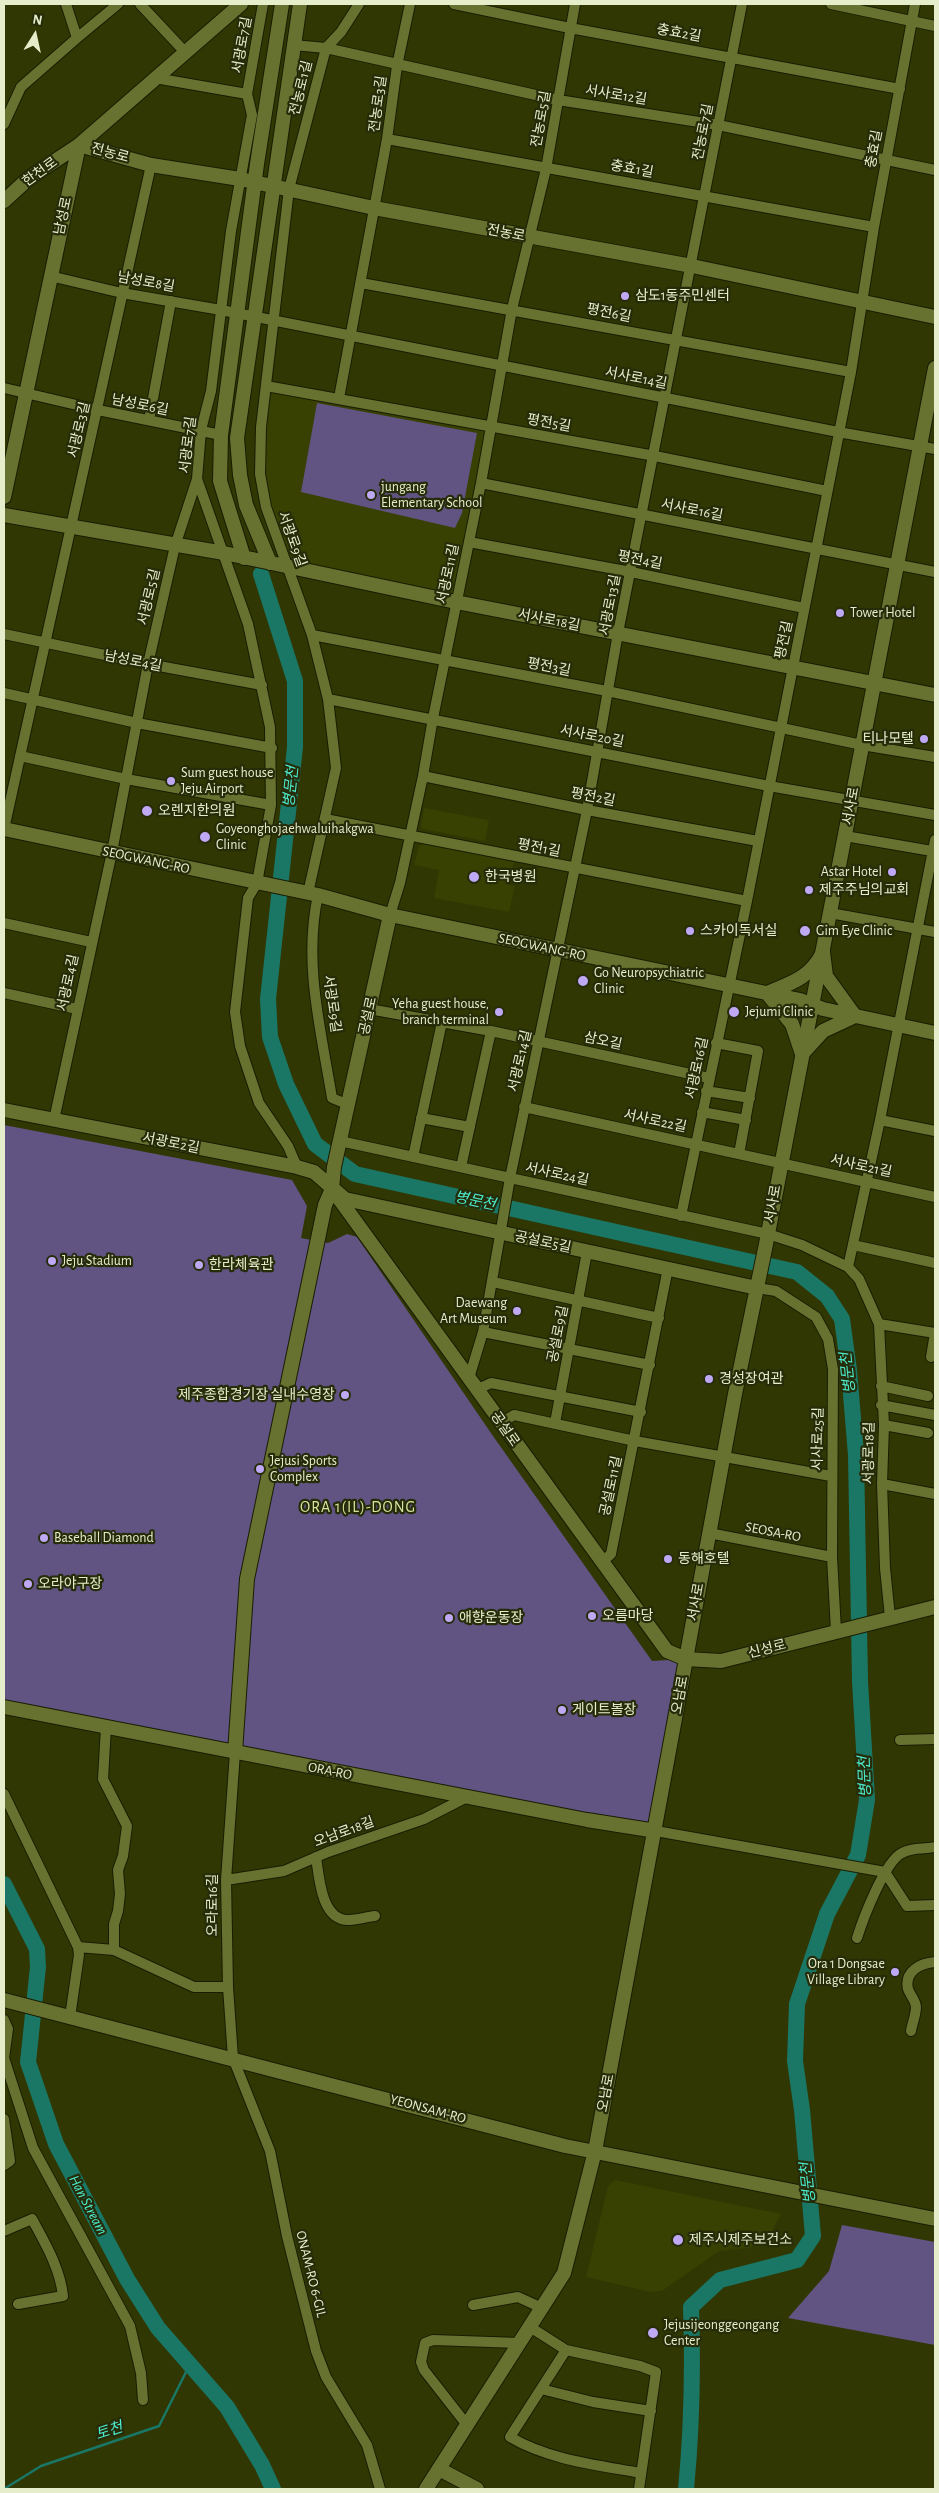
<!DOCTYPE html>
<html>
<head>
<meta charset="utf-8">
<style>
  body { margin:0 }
  #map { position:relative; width:939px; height:2493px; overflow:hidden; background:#303702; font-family:"Alegreya Sans",sans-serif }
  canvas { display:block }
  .frame { position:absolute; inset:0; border:5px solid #e6edcb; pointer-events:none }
  .north { position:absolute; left:10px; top:10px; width:50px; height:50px; -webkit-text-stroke:4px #262c09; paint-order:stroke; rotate:10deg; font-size:14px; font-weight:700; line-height:20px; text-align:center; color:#e6edcb }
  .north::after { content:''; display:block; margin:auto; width:18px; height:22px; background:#e6edcb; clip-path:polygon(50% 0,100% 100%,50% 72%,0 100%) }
</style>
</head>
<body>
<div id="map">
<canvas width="939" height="2493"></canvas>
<div class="frame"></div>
<div class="north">N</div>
</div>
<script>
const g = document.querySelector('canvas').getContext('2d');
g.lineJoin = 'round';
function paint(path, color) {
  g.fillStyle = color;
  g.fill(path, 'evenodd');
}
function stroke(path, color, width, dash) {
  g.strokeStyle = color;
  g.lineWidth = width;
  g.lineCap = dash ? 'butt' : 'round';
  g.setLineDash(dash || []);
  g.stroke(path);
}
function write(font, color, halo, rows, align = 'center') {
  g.font = font + ' "Alegreya Sans","Noto Sans KR",sans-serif';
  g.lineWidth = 4.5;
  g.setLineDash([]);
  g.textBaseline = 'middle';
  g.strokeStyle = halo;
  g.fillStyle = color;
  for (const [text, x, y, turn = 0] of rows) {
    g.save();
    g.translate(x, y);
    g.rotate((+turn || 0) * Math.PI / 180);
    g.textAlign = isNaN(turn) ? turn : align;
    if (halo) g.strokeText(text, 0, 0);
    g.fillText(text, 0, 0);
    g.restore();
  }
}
const built = new Path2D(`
  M266 386 490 426 456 602 288 567 260 474Z
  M424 808 489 820 485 841 423 829 421 826Z
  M424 843 514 862 509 885 515 886 509 912 434 898 439 870 414 865 419 846Z
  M615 2180 781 2214 772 2231 750 2248 719 2251 662 2291 650 2292 586 2277 608 2186Z`);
const green = new Path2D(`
  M317 403 477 433 462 513 455 528 301 492Z
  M4 1125 292 1180 307 1206 301 1238 328 1243 347 1234 357 1237 493 1436 652 1661 686 1659 656 1831 4 1706Z
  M842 2225 935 2242V2345L788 2318 829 2271Z`);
const stream = new Path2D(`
  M4 2489 41 2466 159 2426 190 2364`);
const river = new Path2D(`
  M261 574 295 681V747L268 999 270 1037 286 1084 315 1144 355 1174 797 1272 827 1296 842 1319 849 1370 856 1455 860 1681 867 1800 858 1855 827 1914 797 2004 795 2061 802 2110 813 2236 797 2260 720 2280 691 2307C693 2368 692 2428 686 2489
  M4 1884 37 1949 38 1967 28 2062 56 2144 127 2279 158 2328 227 2407 262 2465 273 2489`);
const minor = new Path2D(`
  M66 4 77 38 118 4
  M140 4 184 51
  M263 4 247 94 252 115 231 231 211 391 201 430 197 479 248 624 270 727 271 805 257 883 248 898 235 1012 240 1046 259 1103 288 1146 297 1167
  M454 4 570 28 900 89
  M831 4 935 26
  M293 45 326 48 558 100 718 125 935 170
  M155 78 247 94
  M4 124 21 87 77 38
  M387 139 874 227
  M50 276 122 293 221 310 838 432 935 449
  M361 283 851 372
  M266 386 655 456 827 491
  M4 388 98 410 221 435
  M339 398 387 139 397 66 410 4
  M149 420 171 301
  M481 483 935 572
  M469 542 631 572 804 608
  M4 634 148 664 262 685
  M312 635 607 691 862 745 935 757
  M4 693 137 723 272 748
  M328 699 769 786 935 815
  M20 756 126 779 271 805
  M423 776 587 810 758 841
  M325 819 747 901
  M4 829 151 165
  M845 836 932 851
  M308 893 336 768 328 699 312 635 266 507 260 474 261 427 289 189 326 48 341 32 359 4
  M318 895C303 963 321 1030 332 1098L349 1105
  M830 913 935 932
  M390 915 400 883 423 776 433 718 481 483 512 309 546 169 575 4
  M4 923 91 942
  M4 993 77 1009
  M369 1009 491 1031 709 1078
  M716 1043 758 1051 739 1154
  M706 1091 750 1098
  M524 1107 935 1197
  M702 1112 746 1120
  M421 1118 470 1127
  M54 1120 112 852 148 664 175 546 197 479
  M880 1120 935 1131
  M340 1141 768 1234 802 1245 848 1267 859 1279 879 1324 884 1425 882 1484 885 1568 890 1617
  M413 1157 442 1022
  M461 1167 491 1031
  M681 1216 747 901 851 372 874 227 915 4
  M853 1245 935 1263
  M848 1267 880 1120 935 840
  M493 1282 659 1318
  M757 1288 776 1291 816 1317 828 1339 833 1369 832 1557 836 1631
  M879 1324 935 1333
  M483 1332 650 1365
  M931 1357 935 1333
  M469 1378 483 1332 510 1178 587 810 618 633 742 4
  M881 1386 928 1396
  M478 1389 491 1383 641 1412
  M881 1405 935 1415
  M501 1423 514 1415 635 1441 831 1476
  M555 1423 587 1252
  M884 1425 928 1433
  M882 1484 935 1494
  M709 1533 832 1557
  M602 1562 611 1554 668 1268
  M106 1727 103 1779 127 1826 123 1856 118 1870 120 1894 118 1911 114 1924V1950L194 1987H228
  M900 1740 935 1739
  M235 1752 226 1880 228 1987 233 2058 270 2151 287 2236 316 2351 326 2377 367 2445 380 2489
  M4 1794 78 1947 79 1955 70 2017
  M656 1831 885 1872 907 1906 935 1905
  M316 1857C319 1876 321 1919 347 1920 356 1920 366 1917 375 1916
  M226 1880 284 1871 328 1852 424 1819 467 1797
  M857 1938C863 1919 885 1861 902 1853 915 1846 922 1850 935 1847
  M78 1947 114 1950
  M4 2020 8 2029 4 2058
  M911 2031C912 2024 916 2015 916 2007 916 2001 910 1995 908 1989 904 1971 921 1963 935 1962
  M4 2058 33 2148 130 2326 141 2373 143 2400
  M4 2119 10 2161 4 2165
  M4 2231 32 2219C45 2243 60 2268 63 2296L18 2304
  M473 2305 518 2297 542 2308
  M530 2327 566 2350 640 2366 656 2372 639 2489
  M566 2350 510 2437C549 2460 597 2465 641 2473
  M541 2389 593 2402 651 2411
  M467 2425 424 2370 421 2362 425 2343 433 2340 519 2343`);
const tertiary = new Path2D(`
  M4 201 29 178 79 145 151 165 240 179 374 208 692 266 935 317
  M4 515 224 553 456 602 935 695
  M244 558 220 481 221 435 257 164 282 4
  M270 563 246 505 240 475 237 438 300 4
  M390 915 334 1167 332 1189 667 1651 686 1659 721 1661 935 1607
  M4 1110 297 1167 314 1172 345 1199 757 1288
  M4 1707 587 1820 656 1831
  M235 1752 247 1579 325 1205 332 1189
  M426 2489 564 2273 595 2151 735 1394 766 1244 935 368`);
const secondary = new Path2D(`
  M4 497 79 145 241 4
  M4 829 318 895 390 915 800 1000 823 1009 935 1033
  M802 1054 792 1024 767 993C792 983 811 977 823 952
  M802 1054 823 1031 855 1016 826 976 823 952
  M4 2000 565 2146 935 2219
  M439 2469 477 2489`);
const markers = [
  [625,296,5,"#bfa9f4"],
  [371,495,5,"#bfa9f4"],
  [840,613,5,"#bfa9f4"],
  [924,739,5,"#bfa9f4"],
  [171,781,5,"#bfa9f4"],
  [147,811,6,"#bfa9f4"],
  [205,837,6,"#bfa9f4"],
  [892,872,5,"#bfa9f4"],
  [474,877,6,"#bfa9f4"],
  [809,890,5,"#bfa9f4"],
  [690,931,5,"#bfa9f4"],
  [805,931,6,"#bfa9f4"],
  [583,981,6,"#bfa9f4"],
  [499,1012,5,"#bfa9f4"],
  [734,1012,6,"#bfa9f4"],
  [52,1261,5,"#bfa9f4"],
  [199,1265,5,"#bfa9f4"],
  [517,1311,5,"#bfa9f4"],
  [709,1379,5,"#bfa9f4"],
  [345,1395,5,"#bfa9f4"],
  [260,1469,5,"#bfa9f4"],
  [44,1538,5,"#bfa9f4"],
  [668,1559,5,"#bfa9f4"],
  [28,1584,5,"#bfa9f4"],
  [592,1616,5,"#bfa9f4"],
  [449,1618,5,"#bfa9f4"],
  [562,1710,5,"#bfa9f4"],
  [895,1972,5,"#bfa9f4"],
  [678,2240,6,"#bfa9f4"],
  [653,2333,6,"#bfa9f4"]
];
const streetNames = [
  ["충효2길",679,33,10],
  ["서광로7길",242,45,-80],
  ["전농로1길",301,88,-76],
  ["서사로12길",616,95,9],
  ["전농로3길",378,104,-82],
  ["전농로5길",541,119,-80],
  ["전농로7길",703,132,-79],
  ["충효길",874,149,-79],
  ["전농로",110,153,15],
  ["충효1길",632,169,10],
  ["한천로",40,172,-36],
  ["남성로",63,216,-78],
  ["전농로",506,233,11],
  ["남성로8길",146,282,10],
  ["평전6길",609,313,11],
  ["서사로14길",636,378,11],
  ["남성로6길",140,405,11],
  ["평전5길",549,423,10],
  ["서광로3길",79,430,-77],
  ["서광로7길",188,445,-83],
  ["서사로16길",692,510,11],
  ["서광로9길",292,539,70],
  ["평전4길",640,560,11],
  ["서광로11길",448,574,-78],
  ["서광로5길",149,597,-77],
  ["서광로13길",610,605,-79],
  ["서사로18길",549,620,11],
  ["평전길",784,640,-78],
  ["남성로4길",133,661,11],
  ["평전3길",549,667,11],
  ["서사로20길",592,736,11],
  ["평전2길",593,797,11],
  ["서사로",851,806,-80],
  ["평전1길",539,848,11],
  ["SEOGWANG-RO",146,860,12],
  ["SEOGWANG-RO",542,947,12],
  ["서광로4길",68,983,-78],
  ["서광로9길",332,1004,82],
  ["공설로",368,1016,-78],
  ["삼오길",603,1041,12],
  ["서광로14길",520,1061,-77],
  ["서광로16길",697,1068,-78],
  ["서사로22길",655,1121,12],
  ["서광로2길",171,1143,11],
  ["서사로21길",861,1166,12],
  ["서사로24길",557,1174,12],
  ["서사로",773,1204,-80],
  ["공설로5길",543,1242,12],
  ["공설로9길",558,1334,-79],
  ["공설로",505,1429,55],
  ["서사로25길",818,1439,-89],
  ["서광로18길",869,1453,-89],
  ["공설로11길",611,1486,-78],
  ["SEOSA-RO",773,1532,11],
  ["서사로",696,1602,-80],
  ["신성로",767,1649,-14],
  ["오남로",680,1695,-80],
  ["ORA-RO",330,1771,11],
  ["오남로18길",344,1832,-20],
  ["오라로16길",213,1905,-90],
  ["오남로",606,2093,-79],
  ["YEONSAM-RO",428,2109,15],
  ["ONAM-RO 6-GIL",311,2274,76]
];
const poiNames = [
  ["삼도1동주민센터",635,296],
  ["jungang",381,487],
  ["Elementary School",381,503],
  ["Tower Hotel",850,613],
  ["티나모텔",914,739,"right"],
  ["Sum guest house",181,773],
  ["Jeju Airport",181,789],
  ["오렌지한의원",158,811],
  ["Goyeonghojaehwaluihakgwa",216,829],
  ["Clinic",216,845],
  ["Astar Hotel",882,872,"right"],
  ["한국병원",485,877],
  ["제주주님의교회",819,890],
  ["스카이독서실",700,931],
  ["Gim Eye Clinic",816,931],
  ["Go Neuropsychiatric",594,973],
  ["Clinic",594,989],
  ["Yeha guest house,",489,1004,"right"],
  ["branch terminal",489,1020,"right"],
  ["Jejumi Clinic",745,1012],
  ["Jeju Stadium",62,1261],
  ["한라체육관",209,1265],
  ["Daewang",507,1303,"right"],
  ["Art Museum",507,1319,"right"],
  ["경성장여관",719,1379],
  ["제주종합경기장 실내수영장",335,1395,"right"],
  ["Jejusi Sports",270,1461],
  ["Complex",270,1477],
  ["Baseball Diamond",54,1538],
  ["동해호텔",678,1559],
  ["오라야구장",38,1584],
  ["오름마당",602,1616],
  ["애향운동장",459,1618],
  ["게이트볼장",572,1710],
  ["Ora 1 Dongsae",885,1964,"right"],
  ["Village Library",885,1980,"right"],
  ["제주시제주보건소",689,2240],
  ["Jejusijeonggeongang",664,2325],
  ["Center",664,2341]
];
const waterNames = [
  ["병문천",291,787,-84],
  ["병문천",475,1201,12],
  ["병문천",848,1373,-96],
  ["병문천",865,1777,-92],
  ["병문천",808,2183,-96],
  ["Han Stream",88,2205,62],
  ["토천",109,2431,-18]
];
const quarterNames = [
  ["ORA 1(IL)-DONG",358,1507]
];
paint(built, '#384002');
paint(green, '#615382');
stroke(stream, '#1a7766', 2.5);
stroke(river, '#1a7766', 16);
stroke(minor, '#191d00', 12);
stroke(tertiary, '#191d00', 16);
stroke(secondary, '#191d00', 16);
stroke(minor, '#677231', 10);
stroke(tertiary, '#677231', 14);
stroke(secondary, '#677231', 14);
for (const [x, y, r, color] of markers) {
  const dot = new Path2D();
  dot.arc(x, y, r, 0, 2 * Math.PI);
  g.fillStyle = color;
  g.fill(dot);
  stroke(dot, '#262c09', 2);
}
write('14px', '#e6edcb', '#262c09', streetNames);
write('14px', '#e6edcb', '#262c09', poiNames, 'left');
write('italic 15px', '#4cedcf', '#262c09', waterNames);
g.letterSpacing = '1px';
write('16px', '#d4e29d', '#262c09', quarterNames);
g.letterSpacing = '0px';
</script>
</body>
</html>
